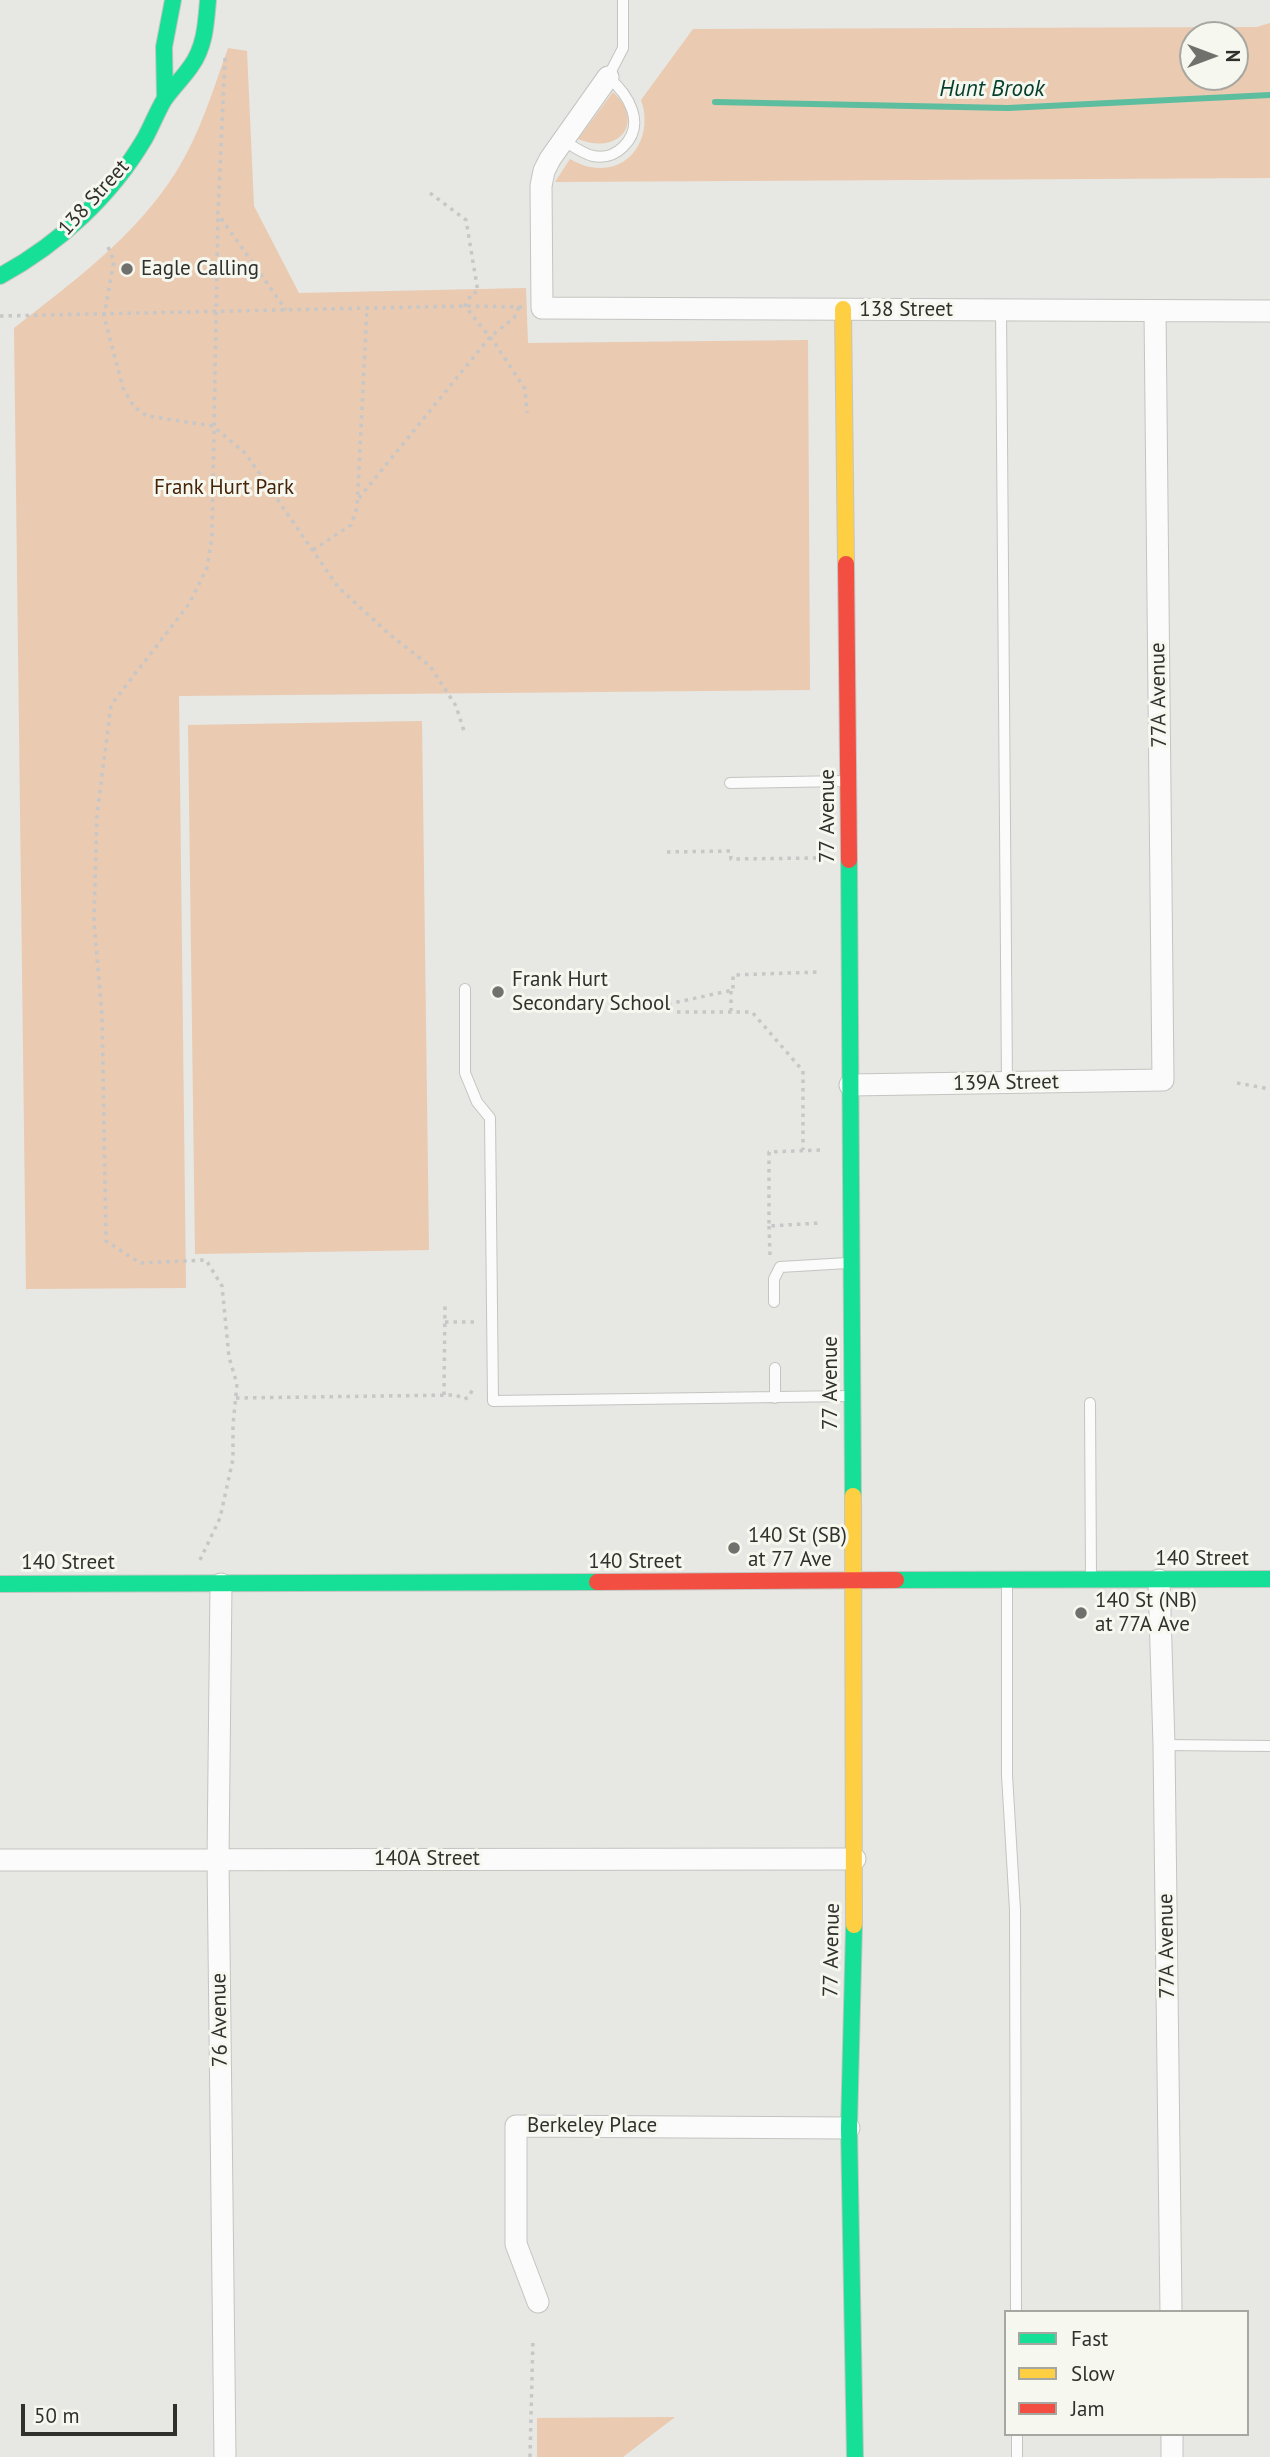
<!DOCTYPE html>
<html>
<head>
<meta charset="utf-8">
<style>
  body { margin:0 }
  #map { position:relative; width:1270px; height:2457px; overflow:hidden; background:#e7e7e3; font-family:"PT Sans",sans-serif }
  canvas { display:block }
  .legend { position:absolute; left:1004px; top:2310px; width:245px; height:126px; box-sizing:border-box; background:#f6f7ee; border:2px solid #a7a7a1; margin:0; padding:9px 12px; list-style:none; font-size:21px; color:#30302d }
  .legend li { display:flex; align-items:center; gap:14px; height:35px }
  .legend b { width:35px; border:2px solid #a7a7a1 }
  .north { position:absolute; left:1179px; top:21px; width:70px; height:70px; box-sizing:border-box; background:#f6f7ee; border:2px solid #a7a7a1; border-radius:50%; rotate:90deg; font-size:19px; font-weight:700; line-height:28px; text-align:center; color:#30302d }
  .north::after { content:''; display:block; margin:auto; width:24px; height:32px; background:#70706d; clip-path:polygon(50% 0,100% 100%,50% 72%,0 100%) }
  .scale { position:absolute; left:21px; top:2404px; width:156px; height:32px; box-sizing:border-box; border:4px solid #30302d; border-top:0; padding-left:9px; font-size:21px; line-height:24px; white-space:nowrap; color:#30302d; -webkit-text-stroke:5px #f6f7ee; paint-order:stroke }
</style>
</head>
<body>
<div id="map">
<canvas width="1270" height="2457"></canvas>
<ul class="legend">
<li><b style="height:9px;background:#16e098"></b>Fast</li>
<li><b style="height:9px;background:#ffcf43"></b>Slow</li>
<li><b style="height:9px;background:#f24e42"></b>Jam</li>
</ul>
<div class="north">N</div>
<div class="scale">50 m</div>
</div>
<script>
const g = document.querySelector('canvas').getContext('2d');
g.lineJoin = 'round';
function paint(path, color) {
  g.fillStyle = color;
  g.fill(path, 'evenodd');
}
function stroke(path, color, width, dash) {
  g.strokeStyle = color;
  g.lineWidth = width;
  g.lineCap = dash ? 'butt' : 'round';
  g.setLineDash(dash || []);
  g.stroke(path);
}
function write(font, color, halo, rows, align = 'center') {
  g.font = font + ' "PT Sans",sans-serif';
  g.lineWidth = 6;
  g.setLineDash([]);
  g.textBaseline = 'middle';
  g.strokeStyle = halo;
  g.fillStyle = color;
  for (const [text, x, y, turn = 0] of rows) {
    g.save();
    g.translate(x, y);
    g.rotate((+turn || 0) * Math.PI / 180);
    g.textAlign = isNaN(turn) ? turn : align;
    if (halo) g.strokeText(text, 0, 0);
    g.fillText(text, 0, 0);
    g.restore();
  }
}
const green = new Path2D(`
  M1270 23V178L555 182 570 159C576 162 583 166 590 167 631 175 654 135 641 100L693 29 1257 27ZM1193 35H1235V77H1193Z
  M228 48 247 51 254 206 299 293 526 288 528 343 808 340 810 690 179 696 186 1288 26 1289 14 328C74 281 135 237 176 172 200 134 213 90 228 48Z
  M613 92C645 121 621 156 578 139Z
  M422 721 429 1250 195 1254 188 725Z
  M675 2417 623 2457H537V2418Z`);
const stream = new Path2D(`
  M715 102 1008 108 1270 95`);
const path = new Path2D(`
  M225 58 218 214 286 310
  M430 193 466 220 478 292 472 293 465 306 496 345 525 389 527 413
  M108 247 114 261 104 316 123 388 134 407 147 416 213 426 246 454 338 587 389 634 430 666 456 706 464 731
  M0 316 465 306 523 307
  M359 498 490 337 514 318 519 307
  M313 550 351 525 357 508 367 309
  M667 852 730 851 731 859 818 858
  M731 991V1011
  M668 1004 733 990V975L819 972
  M677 1012H752L803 1071V1150
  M1237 1083 1270 1089
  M820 1150 769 1152V1226L820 1223
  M769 1226 770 1255
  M445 1322H477
  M444 1395 445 1302
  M236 1398 456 1395 464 1399 469 1397 473 1388
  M200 1560 220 1518 233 1459V1425L237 1384 229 1357 222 1286 206 1260 140 1263 106 1241 102 1015 94 921 97 815 111 705 189 604 207 568 212 537 218 214
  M530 2457 533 2338`);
const lane = new Path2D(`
  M564 141C573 146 583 154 593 156 604 158 615 155 623 147 647 124 628 94 608 77L623 48V0
  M1001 310 1007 1083
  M730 783 846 781
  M465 989V1073L477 1102 490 1118 493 1401 849 1396
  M774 1302V1279L780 1267 848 1263
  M775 1368V1398
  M1090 1403 1091 1579
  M1007 1581V1775L1015 1910 1016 2312
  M1164 1745 1270 1746
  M1017 2434V2457`);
const street = new Path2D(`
  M608 77 550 159 544 171 541 186 542 308 1270 311
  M850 1085 1163 1080 1155 311
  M1159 1580 1164 1745 1171 2312
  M221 1584 218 1859 225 2457
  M0 1860 855 1859
  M538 2302 516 2244V2126L849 2128
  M1172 2434V2457`);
const fast = new Path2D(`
  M165 98 164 47 173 0
  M0 276C59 244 111 196 145 138 152 125 157 112 164 100 172 88 183 78 191 66 205 47 206 23 208 0
  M849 860 853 1496
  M896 1580 1270 1579
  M0 1584 597 1582
  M854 1925 849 2128 855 2457`);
const slow = new Path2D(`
  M843 309 846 564
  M853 1496 854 1925`);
const jam = new Path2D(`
  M846 564 849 860
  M597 1582 896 1580`);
const markers = [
  [127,269,7,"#70706d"],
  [498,992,7,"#70706d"],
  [734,1548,7,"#70706d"],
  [1081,1613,7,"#70706d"]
];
const streetNames = [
  ["138 Street",94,198,-48],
  ["138 Street",906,310],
  ["77A Avenue",1159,695,-91],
  ["77 Avenue",828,816,-90],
  ["139A Street",1006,1083,-1],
  ["77 Avenue",831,1383,-90],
  ["140 Street",1202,1559],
  ["140 Street",635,1562],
  ["140 Street",68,1563],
  ["140A Street",427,1859],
  ["77A Avenue",1167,1946,-91],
  ["77 Avenue",832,1950,-89],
  ["76 Avenue",220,2020,-91],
  ["Berkeley Place",592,2126]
];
const poiNames = [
  ["Eagle Calling",141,269],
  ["Frank Hurt",512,980],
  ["Secondary School",512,1004],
  ["140 St (SB)",748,1536],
  ["at 77 Ave",748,1560],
  ["140 St (NB)",1095,1601],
  ["at 77A Ave",1095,1625]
];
const parkNames = [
  ["Frank Hurt Park",224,488]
];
const waterNames = [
  ["Hunt Brook",992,89]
];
paint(green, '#eacab0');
stroke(stream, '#5dbd9f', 6);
stroke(lane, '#c4c4c1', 12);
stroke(street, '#c4c4c1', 23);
stroke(fast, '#c4c4c1', 18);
stroke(slow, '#c4c4c1', 18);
stroke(jam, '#c4c4c1', 18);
stroke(path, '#c7c7c7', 3.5, [3.5, 5]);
stroke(lane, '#fbfbfb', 10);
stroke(street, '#fbfbfb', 21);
stroke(fast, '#16e098', 16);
stroke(slow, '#ffcf43', 16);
stroke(jam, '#f24e42', 16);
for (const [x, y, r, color] of markers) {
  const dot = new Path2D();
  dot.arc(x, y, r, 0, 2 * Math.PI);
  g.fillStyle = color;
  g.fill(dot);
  stroke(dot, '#f6f7ee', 2.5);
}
write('21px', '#30302d', '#f6f7ee', streetNames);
write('21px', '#30302d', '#f6f7ee', poiNames, 'left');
write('21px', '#462509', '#f6f7ee', parkNames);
write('italic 23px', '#053e2d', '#f6f7ee', waterNames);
</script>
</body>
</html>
